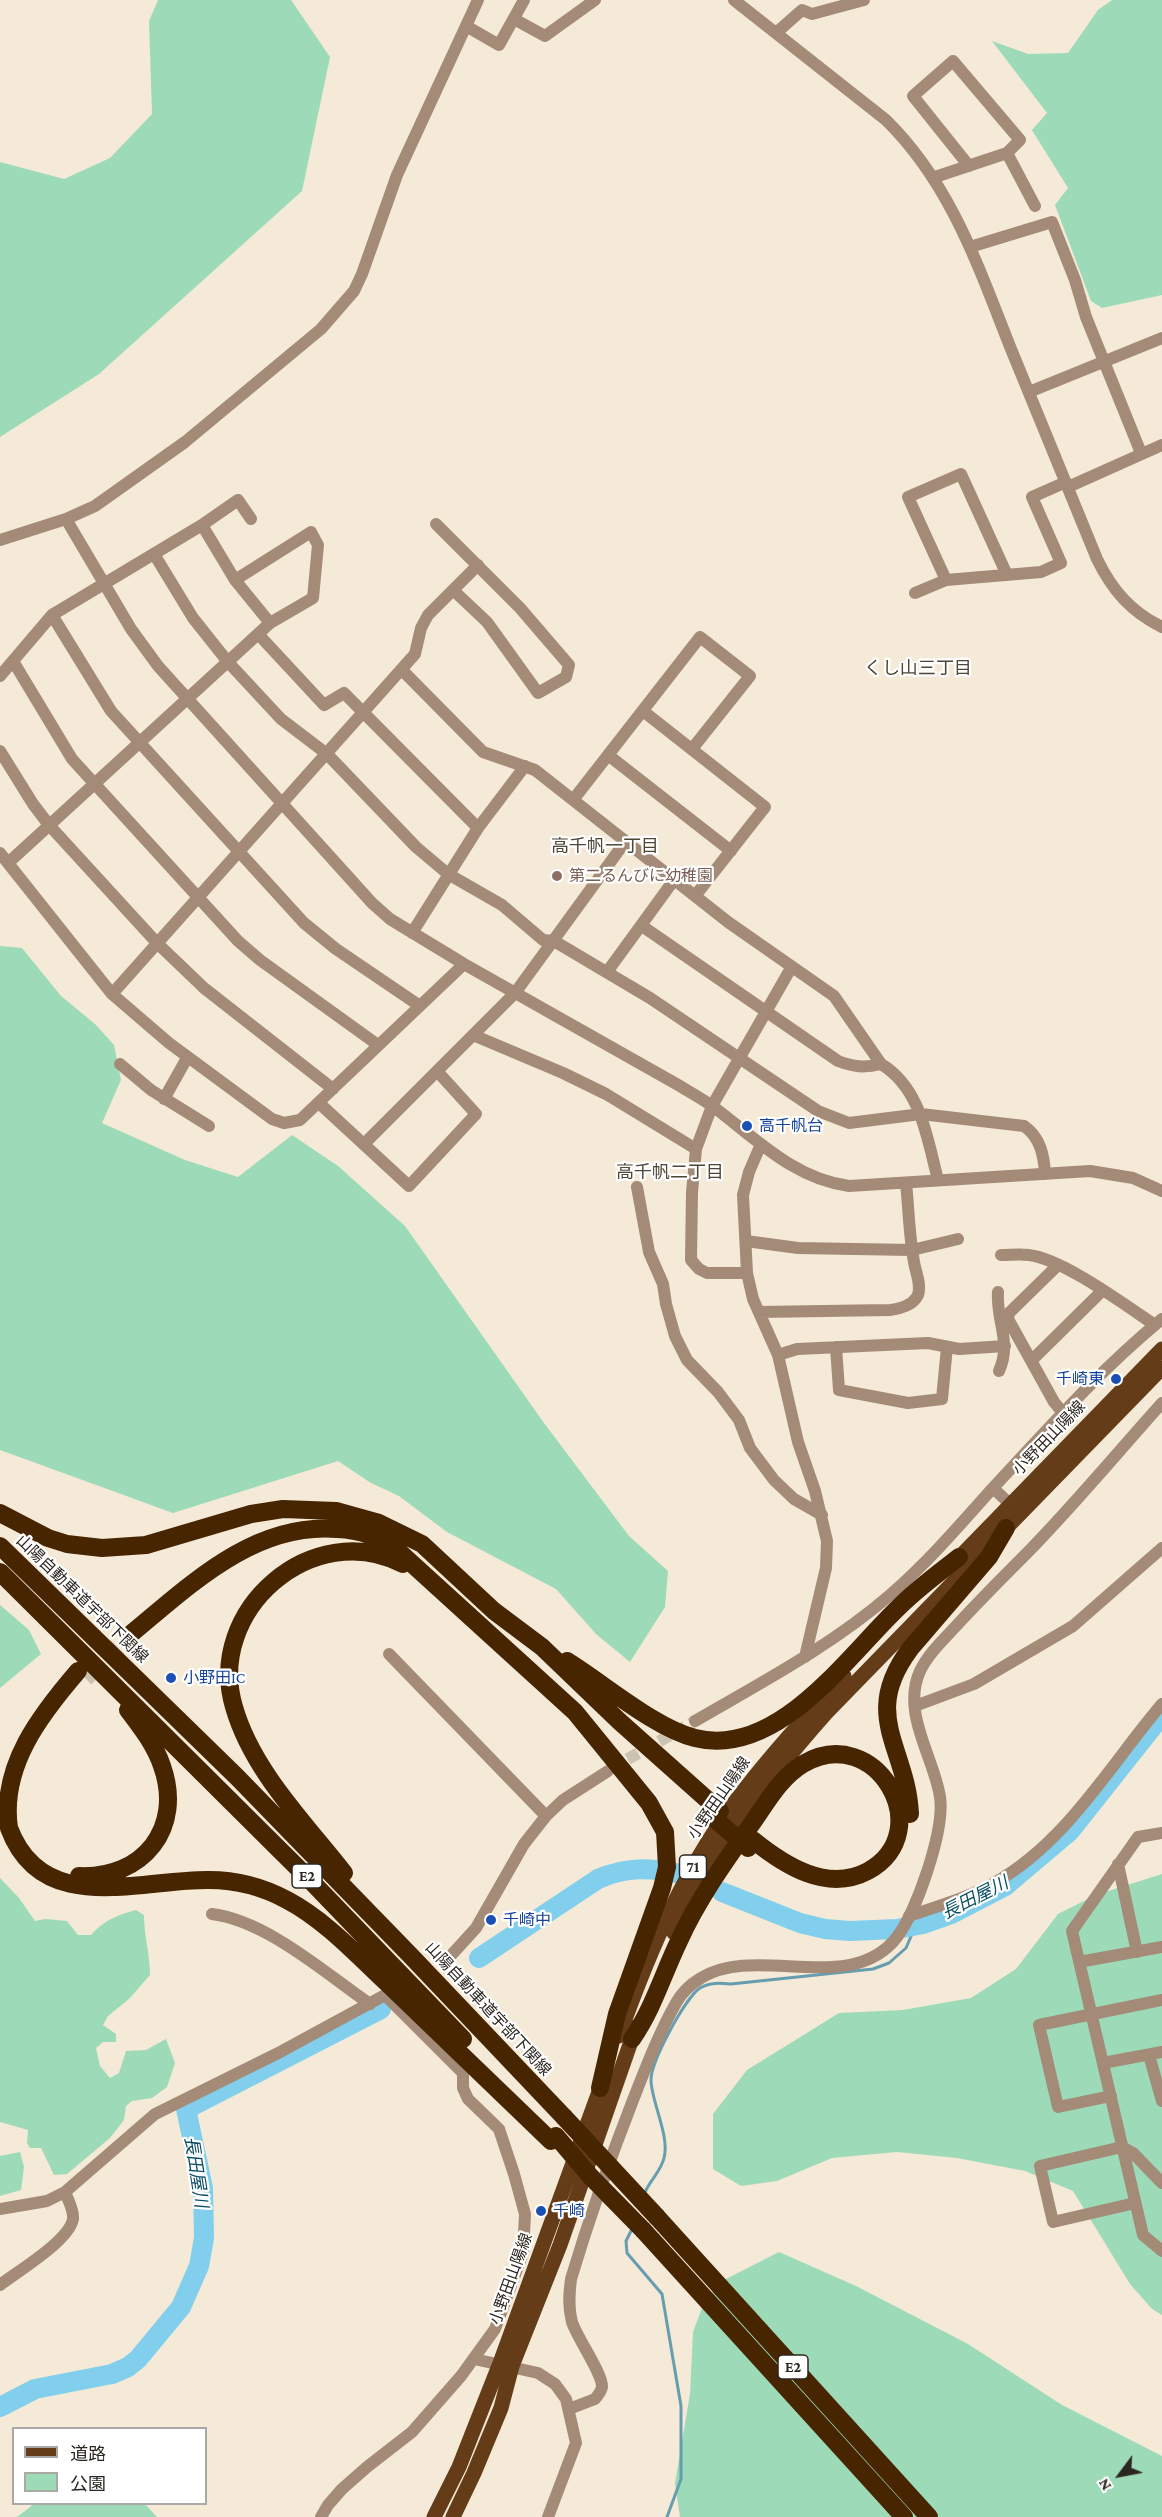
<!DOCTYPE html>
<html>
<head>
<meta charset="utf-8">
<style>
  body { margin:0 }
  #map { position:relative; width:1162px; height:2517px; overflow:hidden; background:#f4ead7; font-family:"Crimson Pro","Noto Sans JP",serif }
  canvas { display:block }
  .legend { position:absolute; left:12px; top:2427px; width:195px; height:78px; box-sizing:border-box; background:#fff; border:2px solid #aaa9a6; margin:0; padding:8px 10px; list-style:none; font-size:18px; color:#2b2720 }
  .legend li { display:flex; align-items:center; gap:12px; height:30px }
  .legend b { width:30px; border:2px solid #aaa9a6 }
  .north { position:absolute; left:1090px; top:2445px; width:60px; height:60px; -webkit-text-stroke:4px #fff; paint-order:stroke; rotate:238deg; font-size:16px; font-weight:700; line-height:24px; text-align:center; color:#2b2720 }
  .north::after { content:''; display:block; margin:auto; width:21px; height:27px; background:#2b2720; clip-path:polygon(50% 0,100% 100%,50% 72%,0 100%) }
</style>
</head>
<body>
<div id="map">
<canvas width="1162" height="2517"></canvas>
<ul class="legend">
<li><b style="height:8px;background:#643d18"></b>道路</li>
<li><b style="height:16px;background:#9ddab8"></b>公園</li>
</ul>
<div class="north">N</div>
</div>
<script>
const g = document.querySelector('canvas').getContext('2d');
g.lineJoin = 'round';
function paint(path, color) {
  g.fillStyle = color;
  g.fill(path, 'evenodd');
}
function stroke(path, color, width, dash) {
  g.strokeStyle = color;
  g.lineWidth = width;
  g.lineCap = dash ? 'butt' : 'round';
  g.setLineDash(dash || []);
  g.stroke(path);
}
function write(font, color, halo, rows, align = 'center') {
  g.font = font + ' "Crimson Pro","Noto Sans JP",serif';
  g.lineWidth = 4.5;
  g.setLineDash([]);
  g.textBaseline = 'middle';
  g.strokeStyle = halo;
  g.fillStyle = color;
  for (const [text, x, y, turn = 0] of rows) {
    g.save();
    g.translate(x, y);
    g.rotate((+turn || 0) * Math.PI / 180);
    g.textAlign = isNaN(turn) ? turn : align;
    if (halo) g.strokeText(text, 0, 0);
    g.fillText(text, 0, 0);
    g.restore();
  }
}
const green = new Path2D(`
  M158 0H291L330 57 302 191 99 374 0 437V162L64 179 110 158 152 114 149 21Z
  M1112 0H1162V295L1102 308 1091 301 1055 205 1068 188 1032 130 1047 113 992 41 1028 54 1068 53 1098 10Z
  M0 946 22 948 61 996 95 1024 114 1045 121 1080 102 1123 185 1160 238 1177 292 1135 338 1166 405 1226 544 1423 629 1536 668 1571 665 1607 630 1662 596 1634 556 1589 447 1532 399 1496 371 1483 338 1461 173 1513 0 1450Z
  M0 1605 29 1630 41 1654 0 1688Z
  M1162 1874V2315L1152 2309 1130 2284 1073 2191 1025 2171 957 2158 897 2152 832 2158 777 2181 741 2186 713 2169V2114L747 2070 839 2013 903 2010 971 1998 1016 1969 1058 1914 1096 1895Z
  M0 1878 19 1898 35 1921 45 1919 67 1921 78 1935H91C105 1920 117 1915 136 1910L144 1915C144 1937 150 1953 150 1975L129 1999 108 2016 103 2025 116 2034V2042H103L96 2048 100 2066 110 2078 119 2073 126 2051 146 2050 166 2039 175 2063 167 2087 152 2098 132 2101 126 2106 124 2120 110 2138 67 2174 54 2175 41 2148H30L27 2143 28 2130 0 2122Z
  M20 2152 24 2167 21 2190 0 2196V2156Z
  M779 2252 856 2286 968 2344 1062 2405 1162 2456V2517H680L675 2483 690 2394 693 2332 705 2300 724 2280Z
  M34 2504H145L157 2517H17Z`);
const stream = new Path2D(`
  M644 2195C648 2182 661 2172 664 2158 670 2137 652 2103 651 2081 650 2063 685 1998 700 1988 710 1982 720 1983 731 1984L873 1969 889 1963 906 1948 912 1934 923 1924
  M632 2229 626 2241 627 2253 662 2294 681 2406V2479L667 2517`);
const river = new Path2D(`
  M722 1892 800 1923 825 1929 850 1931 897 1929 923 1924 951 1914 1005 1886 1070 1831 1162 1715
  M479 1958 598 1879C627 1866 651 1868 681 1874
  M0 2407 35 2389 112 2374 128 2367 138 2359 181 2307 199 2266 204 2238 203 2188 186 2109 381 2009`);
const minorTunnel = new Path2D(`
  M612 1768 695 1721`);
const highwayTunnel = new Path2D(`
  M85 1678 132 1633`);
const minor = new Path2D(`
  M734 0 886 120C951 184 978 266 1011 349 1040 419 1069 489 1097 559 1112 590 1131 612 1162 627
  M514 19 545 36 595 0
  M466 26 499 45 524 0
  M776 33 802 10 812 14 864 0
  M969 166 913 96 953 61 1020 140 1007 153
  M935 177 1007 153 1035 206
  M970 247 1052 222 1075 280 1086 317 1141 453
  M1029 392 1162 338
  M1068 487 1162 445
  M66 519 131 629 158 666 372 903 390 919 464 964 680 1086C691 1093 704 1100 715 1108 757 1140 795 1179 849 1186L1090 1171 1133 1178 1162 1191
  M436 524 520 608 569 665 566 677 538 693 487 622 453 590
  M202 525 238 500 251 519
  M0 540 66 519 95 506 185 442 321 329 354 291 362 274 397 175 478 0
  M154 554 193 618 228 662 281 719 327 754 416 847 448 874 502 905 543 940 554 941 650 998 818 1111 849 1123 921 1114 1024 1126C1040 1137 1044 1155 1045 1174
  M946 580 908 497 961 474 1007 575
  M915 593 946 580 1041 572 1061 563 1032 497 1066 482
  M52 615 111 711 304 923 336 949 420 1006
  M259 635 324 705 344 693 478 828
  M13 661 72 759 238 941 260 960 378 1045
  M402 670 483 752 535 770 728 922 834 996 881 1064C921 1088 927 1138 938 1180
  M0 676 52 615 202 525 235 580 270 623
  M643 711 765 807 695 896
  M0 751 33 804 49 825 157 943 204 988 333 1089
  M608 755 731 851
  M573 800 700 637 750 676 692 749
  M0 853 112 994 169 1043 272 1119 284 1123 300 1120 464 964
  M8 863 270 623 313 598 318 545 311 532 235 580
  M642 926 838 1061C854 1067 864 1068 881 1064
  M412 933 478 828 525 766
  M607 972 674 880
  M112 994 415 654 421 628 428 615 478 565
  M473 1035 563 1073 606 1094 696 1149
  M120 1064 151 1090 209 1126
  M164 1099 187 1058
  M319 1103 409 1186 476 1114 437 1071
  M364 1144 515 993 625 842
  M761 1144 749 1172 743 1195 747 1273 753 1299 778 1355 798 1442 815 1491 827 1541 826 1568 805 1657
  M637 1187 649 1252 663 1284 666 1304 675 1336 687 1360 718 1392 739 1420 750 1448 774 1480 794 1499 822 1515
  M746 1241 798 1248 912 1250 958 1239
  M1001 1255C1010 1255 1020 1254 1029 1255 1063 1259 1125 1305 1155 1325
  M1058 1265 1009 1313 1008 1319 1054 1402 1063 1413
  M747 1273H707L699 1269 691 1260 692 1192 696 1149 712 1106 791 968
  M998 1292C996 1322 1012 1342 999 1371
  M759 1312 890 1310C900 1309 913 1305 918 1295 921 1286 917 1275 915 1267 909 1239 909 1211 906 1183
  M836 1347 839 1390 908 1403 942 1399 947 1347
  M778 1355 797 1349 928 1343 959 1349 1005 1346
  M1032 1360 1103 1290
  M993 1488 1010 1504
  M389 1654 546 1816
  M915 1706 974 1684 1073 1626 1162 1548
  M695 1721C762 1682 831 1646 890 1595 927 1563 959 1526 991 1490 1046 1431 1100 1370 1162 1319
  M1162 1833 1138 1837 1072 1931 1143 2235 1162 2251
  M1118 1864 1137 1952
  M212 1914C267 1921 325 1973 370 2004
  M909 1916C938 1906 968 1898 994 1883 1066 1843 1110 1765 1162 1704
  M445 1962 476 1928 524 1844 546 1816 563 1800 608 1771
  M1079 1962 1162 1947
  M1149 2055 1162 2101
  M1103 2063 1162 2052
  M1111 2096 1058 2107 1039 2025 1162 2000
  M1135 2203 1053 2222 1040 2166 1122 2147 1133 2153 1162 2183
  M0 2209 47 2201 65 2192 155 2114 282 2051 385 1995 463 2073V2088L468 2099 499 2129 514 2174 525 2214 523 2253 495 2329 461 2376 412 2432 367 2467 342 2489 328 2505 321 2517
  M0 2285C18 2271 69 2241 73 2219 74 2210 68 2200 65 2192
  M474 2359 538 2373 555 2384 566 2399 576 2443 548 2517
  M569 2409 595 2399C598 2395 601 2392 602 2387 603 2374 577 2338 572 2322 568 2307 569 2294 571 2279 589 2219 610 2159 633 2100 646 2067 659 2033 676 2003 682 1992 691 1984 701 1978 756 1943 851 1997 897 1937 917 1911 945 1829 940 1797 934 1757 901 1713 920 1671 928 1654 944 1639 957 1625 980 1600 1003 1577 1027 1553 1074 1505 1117 1453 1162 1403`);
const major = new Path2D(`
  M951 1566 1162 1349
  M674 1933C710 1851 767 1780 826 1713L1162 1368
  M619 2036C650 1949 687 1862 745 1789 776 1749 810 1712 844 1676
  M434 2517 459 2467 500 2363 604 2078
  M453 2517 474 2473 501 2408 512 2366 560 2245 636 2027`);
const highway = new Path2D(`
  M0 1513 48 1538 67 1544 102 1548 146 1545 251 1514 283 1509 336 1511 379 1523 422 1544 494 1611 542 1647 619 1721 720 1811
  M0 1546 237 1777 411 1956 564 2117
  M0 1572 309 1879 463 2039
  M132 1633C191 1584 255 1522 337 1529 359 1530 379 1536 397 1550L575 1712 649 1803 665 1832 667 1867 662 1888 617 2014 600 2088
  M567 1661C604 1684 655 1728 695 1738 778 1759 848 1655 900 1606 918 1588 939 1573 959 1557
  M78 1671C41 1714 0 1766 9 1828 42 1917 139 1879 209 1880 237 1880 263 1887 287 1900 325 1920 357 1955 388 1984 442 2036 497 2089 551 2141
  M910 1814C907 1747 860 1716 910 1649L989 1557 1006 1528
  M344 1873C304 1822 252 1770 234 1707 205 1610 313 1517 403 1564
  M79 1876C143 1879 184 1828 162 1766 155 1745 141 1727 128 1710
  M632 2039C653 2009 663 1974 679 1941 698 1899 726 1860 753 1822 767 1802 781 1777 803 1764 875 1721 940 1831 868 1871 827 1893 784 1865 753 1840
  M657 2217 929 2517
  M643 2230 904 2517`);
const highwayBridge = new Path2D(`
  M715 1819 748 1848
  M564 2117 657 2217
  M556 2136 591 2177 643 2230`);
const markers = [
  [557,876,6,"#8d6e63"],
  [747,1126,6,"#1a4fb4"],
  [1116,1379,6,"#1a4fb4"],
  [171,1678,6,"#1a4fb4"],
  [491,1920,6,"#1a4fb4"],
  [541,2211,6,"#1a4fb4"]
];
const shields = [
  [693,1867,27],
  [307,1876,30],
  [793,2367,30]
];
const shieldNames = [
  ["71",693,1867],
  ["E2",307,1876],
  ["E2",793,2367]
];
const educationNames = [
  ["第二るんびに幼稚園",569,876]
];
const transitNames = [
  ["高千帆台",759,1126],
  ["千崎東",1104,1379,"right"],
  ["小野田IC",183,1678],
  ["千崎中",503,1920],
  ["千崎",553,2211]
];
const streetNames = [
  ["小野田山陽線",1049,1438,-46],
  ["山陽自動車道宇部下関線",82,1599,44],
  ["小野田山陽線",719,1798,-55],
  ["山陽自動車道宇部下関線",488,2009,47],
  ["小野田山陽線",511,2279,-70]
];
const neighbourhoodNames = [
  ["くし山三丁目",918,668],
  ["高千帆一丁目",605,846],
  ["高千帆二丁目",670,1172]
];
const waterNames = [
  ["長田屋川",975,1898,-27],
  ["長田屋川",196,2172,81]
];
paint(green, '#9ddab8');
stroke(stream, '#679db0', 3);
stroke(river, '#81cfed', 20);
stroke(minorTunnel, '#ccc3b2', 12, [12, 6]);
stroke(highwayTunnel, '#ccc3b2', 18, [18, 9]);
stroke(minor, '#a38b78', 12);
stroke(major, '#643d18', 15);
stroke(highway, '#472500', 18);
stroke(highwayBridge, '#472500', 18);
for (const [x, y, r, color] of markers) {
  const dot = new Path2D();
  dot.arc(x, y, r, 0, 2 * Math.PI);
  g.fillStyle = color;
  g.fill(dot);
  stroke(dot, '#fff', 2);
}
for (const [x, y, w] of shields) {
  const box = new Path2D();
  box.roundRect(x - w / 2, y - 12, w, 24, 4.5);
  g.fillStyle = '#fff';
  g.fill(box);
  stroke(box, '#2b2720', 1.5);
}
write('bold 15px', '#2b2720', null, shieldNames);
write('16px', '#785e54', '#fff', educationNames, 'left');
write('16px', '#164399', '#fff', transitNames, 'left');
write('16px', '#2b2720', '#fff', streetNames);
write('18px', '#4e4737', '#fff', neighbourhoodNames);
write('italic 18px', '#0b4f63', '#fff', waterNames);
</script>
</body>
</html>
